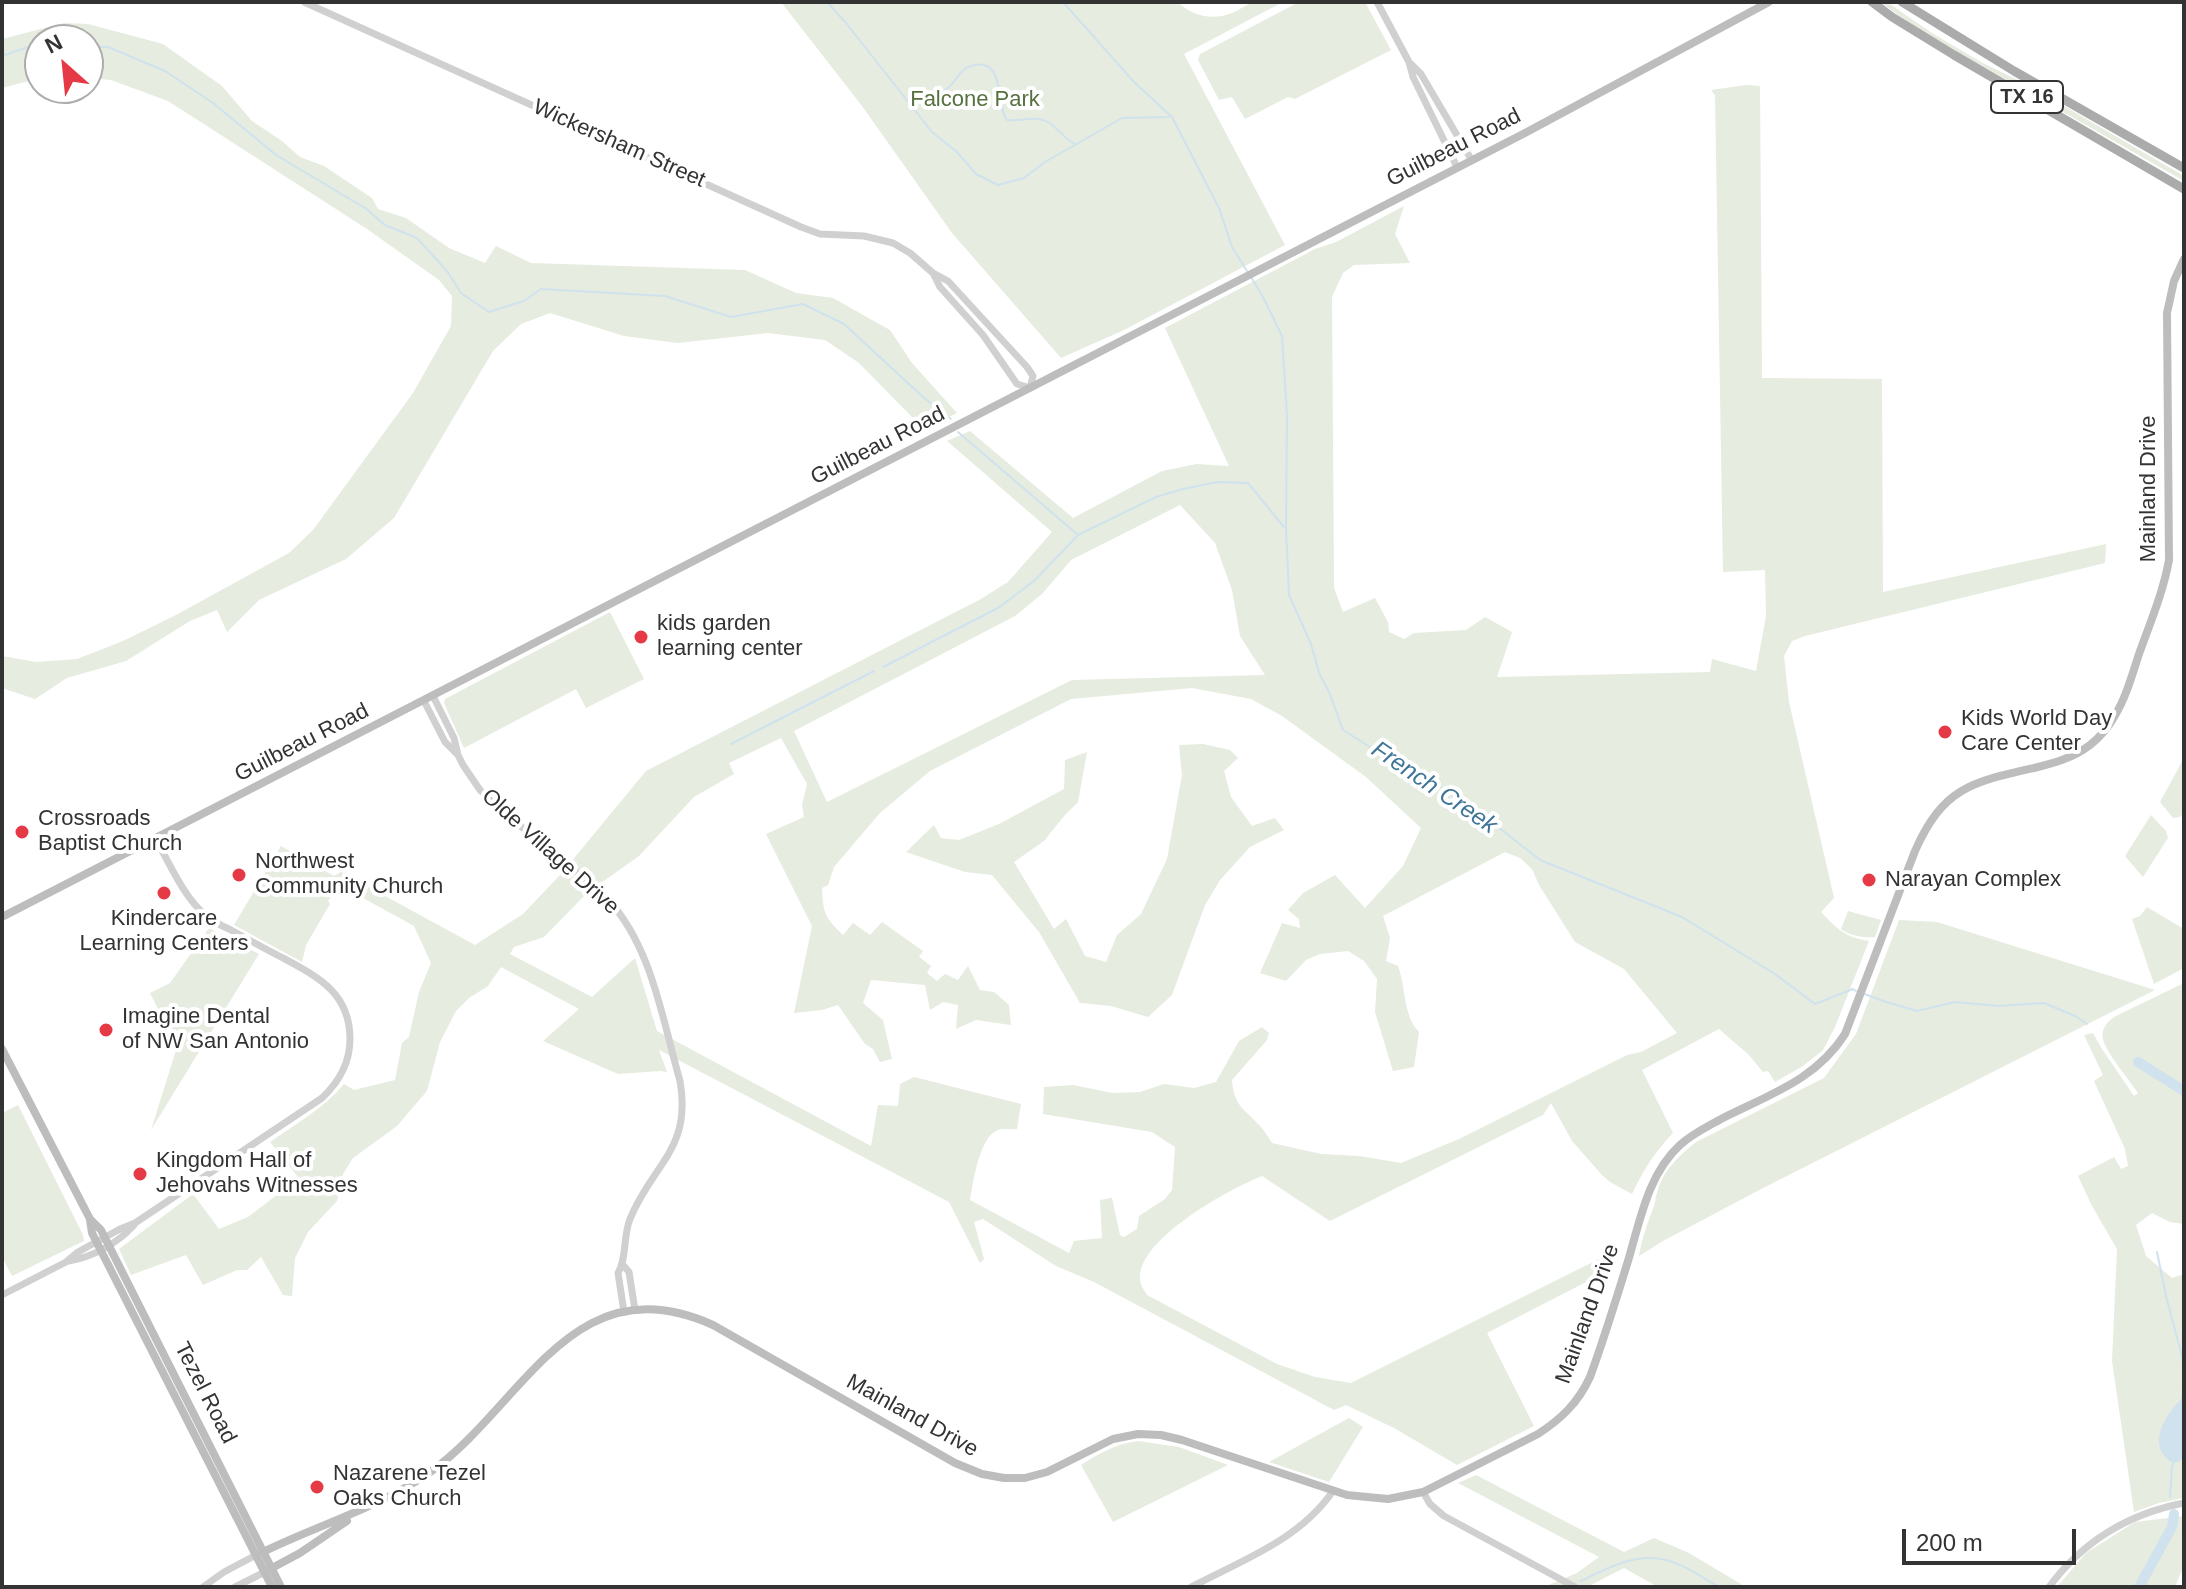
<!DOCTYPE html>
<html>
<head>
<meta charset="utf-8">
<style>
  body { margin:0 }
  #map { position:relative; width:2186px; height:1589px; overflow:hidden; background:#fff; font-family:Helvetica,sans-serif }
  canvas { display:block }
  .frame { position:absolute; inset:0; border:4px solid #333; pointer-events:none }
  .north { position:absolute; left:24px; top:24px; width:80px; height:80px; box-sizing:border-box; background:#fff; border:2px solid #adadad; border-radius:50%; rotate:333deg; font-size:22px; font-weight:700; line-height:32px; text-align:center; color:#333 }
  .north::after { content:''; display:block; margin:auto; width:28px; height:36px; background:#e63946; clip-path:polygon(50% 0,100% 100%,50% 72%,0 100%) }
  .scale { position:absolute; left:1902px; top:1529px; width:174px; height:36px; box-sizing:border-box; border:4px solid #333; border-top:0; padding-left:10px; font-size:24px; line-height:28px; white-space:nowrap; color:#333; -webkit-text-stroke:6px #fff; paint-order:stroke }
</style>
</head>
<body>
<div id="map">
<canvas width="2186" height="1589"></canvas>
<div class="frame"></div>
<div class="north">N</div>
<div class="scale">200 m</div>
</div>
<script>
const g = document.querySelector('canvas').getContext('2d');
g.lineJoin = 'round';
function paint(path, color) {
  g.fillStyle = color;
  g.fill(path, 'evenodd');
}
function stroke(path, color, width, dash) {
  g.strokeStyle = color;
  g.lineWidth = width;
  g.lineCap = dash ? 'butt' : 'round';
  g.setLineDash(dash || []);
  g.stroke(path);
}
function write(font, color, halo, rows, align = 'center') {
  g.font = font + ' Helvetica,sans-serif';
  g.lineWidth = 8;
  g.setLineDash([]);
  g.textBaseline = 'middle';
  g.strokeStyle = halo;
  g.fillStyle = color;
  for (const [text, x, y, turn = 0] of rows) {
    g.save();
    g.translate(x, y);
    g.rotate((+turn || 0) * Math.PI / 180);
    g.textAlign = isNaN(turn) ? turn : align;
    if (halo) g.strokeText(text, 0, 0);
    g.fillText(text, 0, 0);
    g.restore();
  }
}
const green = new Path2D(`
  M781 2H1177C1193 16 1211 21 1232 13 1240 10 1247 3 1256 2 1264 1 1274 2 1283 2L1184 54 1285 245 1124 330 1061 358 952 233 862 106Z
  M1299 2H1365L1391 50 1295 99 1288 97 1245 119 1232 97 1219 100 1198 60 1200 54Z
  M1880 2H1887L1932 33 1981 62 2028 85 2184 176V181L1942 43 1912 25Z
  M64 23 88 24 163 44 222 86 252 121 282 141 300 157 324 166 372 198 378 209 406 218 449 248 485 263 496 246 531 263 745 270 796 293 833 298 890 330 912 363 957 413 921 431 912 417 859 363 825 340 768 333 678 343 624 336 550 313 521 324 493 351 394 518 346 559 259 600 227 632 217 610 190 621 126 661 67 678 35 699 2 688V656L36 662 77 659 123 641 176 615 289 553 313 530 413 393 451 326 452 296 439 280 367 229 168 101 111 80 88 78V40H40V78L2 88V39Z
  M1746 85 1760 86 1762 378 1882 379 1883 592 2106 544 2105 563 1805 636 1792 641 1784 656 1789 702 1834 898 1821 912C1838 930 1845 937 1869 941L1835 1027 1823 1050 1803 1066 1775 1082 1768 1071 1763 1072 1749 1055 1719 1029 1642 1070 1673 1133C1654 1153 1644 1169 1632 1194L1610 1182 1602 1175 1572 1141 1551 1103 1543 1115 1330 1221 1262 1176C1231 1188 1129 1243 1141 1284 1142 1288 1145 1291 1147 1295L1277 1364 1315 1377 1351 1383 1617 1250 1612 1272 1590 1280 1487 1333 1534 1426 1457 1465 1394 1428 1346 1405 1334 1410 1094 1282 1056 1266 983 1219 974 1222 984 1259 980 1263 949 1202 659 1050 667 1072 660 1071 618 1074 543 1041 579 1009 501 967 488 986 469 998 456 1011 440 1042 427 1091 397 1126 353 1158 343 1174 337 1201 308 1232 295 1258 292 1296 283 1295 261 1257 247 1270H237L203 1285 186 1255 131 1275 119 1249 193 1194 219 1229 248 1217 299 1178 270 1142C296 1124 324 1108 344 1084L354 1090 395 1080 402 1043 409 1037 419 992 431 963 414 926 352 892 342 894 335 891 328 901 330 904 306 945 302 962 234 925 281 846 334 876 341 872 475 945 523 914 561 874 646 771 979 600 1008 582 1052 532 947 441 970 431 1073 518 1162 471 1197 464 1229 466 1165 328 1315 249 1336 242 1404 206 1395 234 1410 263 1354 265 1343 273 1332 297 1334 588 1343 612 1375 598 1388 622 1389 632 1404 639 1414 633 1466 630 1485 617 1512 632 1497 677 1710 672 1712 659 1756 671 1766 616 1765 570 1723 572 1715 95 1711 90ZM1180 505 1215 543 1232 590 1240 636 1265 675 1072 680 827 802 794 731 1015 616 1042 594 1071 560ZM1192 688 1251 699 1282 716 1366 777 1421 828 1403 866 1365 908 1335 875 1303 893 1288 910 1299 919 1300 928 1282 923 1260 973 1286 981 1306 960 1320 954 1348 951 1364 961 1377 979 1375 1012 1393 1071 1414 1067 1419 1032C1403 1016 1406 987 1398 966L1386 961 1390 938 1383 916 1505 852 1520 858 1532 869 1539 885 1575 942 1624 969 1677 1033 1641 1052 1627 1055 1459 1139 1401 1163 1359 1156 1321 1154 1272 1143C1268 1137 1265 1131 1260 1126 1244 1108 1234 1107 1232 1080L1267 1040 1269 1033 1262 1027 1239 1041 1216 1082 1194 1088 1164 1084 1140 1092 1112 1093 1073 1085 1044 1087 1043 1114 1152 1132 1175 1147 1172 1190 1165 1199 1139 1216 1137 1229 1124 1237 1120 1235 1112 1198 1100 1200 1102 1238 1074 1241 1069 1253 970 1200C973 1183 979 1137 998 1130 1003 1128 1012 1130 1017 1129L1021 1104 914 1077 900 1084 898 1106 878 1105 871 1146 657 1031 635 958 592 997 510 954 514 947 544 937 587 893 639 856 694 797 734 774 729 763 781 738 807 784 802 805 804 817 766 834 812 926 794 1013 822 1010 838 1005 865 1044 873 1049 880 1062 892 1059 883 1020 863 1003 871 980 925 985 930 1010 943 1002 958 1005 956 1029 976 1020 1011 1025 1009 1005 994 992 980 990 968 966 958 980 945 974 937 981 927 973 931 966 919 957 923 951 882 922 870 935 853 923 843 935C825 917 823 914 822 888L828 885 834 867 880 813 930 771 1071 699Z
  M610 612 644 679 586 708 576 689 464 748 444 703 445 699Z
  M1203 744 1230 750 1238 758 1224 771 1231 797 1252 826 1275 818 1284 830 1250 847 1220 880 1205 905 1172 995 1148 1017 1111 1006 1080 1003 1039 932 992 875 965 872 906 852 934 825 941 838 959 840 999 824 1064 789 1065 760 1087 752 1078 802 1064 816 1044 841 1014 862 1054 929 1066 919 1085 956 1106 962 1117 935 1141 914 1167 859 1182 775 1179 745Z
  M2184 758V812L2180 817 2173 818 2160 802Z
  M2151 815 2166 831 2168 838 2143 877 2125 856Z
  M2147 907 2184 929V968L2154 984 2132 919 2140 916Z
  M1848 911 1881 920 1875 937C1863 938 1851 936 1841 929Z
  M1899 920 1937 922 2155 990 1763 1188 1663 1241 1639 1256C1642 1238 1648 1222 1654 1206 1658 1194 1653 1205 1657 1193 1662 1171 1680 1155 1696 1142L1824 1078 1856 1034Z
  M209 928 259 954 151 1130 177 1047 150 993 170 983Z
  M2184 983V1224L2170 1222 2152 1213 2136 1225 2146 1256 2172 1278 2184 1274V1498L2159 1503 2134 1512 2112 1361 2117 1249 2092 1206 2078 1176 2114 1157 2121 1169 2128 1166 2125 1149 2094 1081 2103 1075 2084 1035 2093 1033 2102 1049 2134 1096 2138 1093C2130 1081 2105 1051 2103 1039 2101 1029 2107 1022 2114 1017Z
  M18 1105 83 1235 84 1241 12 1276 2 1257V1113Z
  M1349 1418 1363 1427 1329 1482 1269 1462Z
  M1138 1441 1179 1447 1228 1465 1113 1522 1081 1465C1100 1453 1115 1444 1138 1441Z
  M1476 1475 1624 1552 1654 1538 1689 1553 1746 1587H1658L1624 1568 1587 1587H1544L1577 1573 1599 1557 1458 1483Z
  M2184 1516V1565L2175 1587H2057L2086 1553 2135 1522Z`);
const water = new Path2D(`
  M2184 1397V1458L2178 1462H2171C2145 1445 2167 1411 2184 1397Z`);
const stream = new Path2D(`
  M827 2 846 23 932 132 957 152 976 174 998 185 1024 178 1045 162 1122 118 1170 117
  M1063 2 1134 82 1172 117 1219 208 1232 247 1247 271
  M88 47H108L165 71 213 103 276 155 365 208 385 225 417 238 447 271 461 293 489 312 524 301 541 289 665 296 731 317 803 304 844 324 923 397 951 419
  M2 56 31 46H40
  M908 101C922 104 938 96 949 87 957 80 960 69 971 66 1007 55 995 107 1007 120 1020 122 1036 115 1048 122 1058 128 1064 139 1075 144
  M1251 277 1264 299 1282 336 1287 416 1286 529 1289 595 1311 644 1319 673 1329 692 1343 730 1394 762 1409 765 1502 830 1540 860 1682 917 1775 974 1815 1004 1853 989 1856 991
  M958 432 1078 535
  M883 667 998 608 1034 581 1078 535 1156 497 1183 489 1217 482 1248 483 1284 527
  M731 744 874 671
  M1862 993 1883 1001 1917 1011 1955 1002 1998 1006 2044 1003 2075 1016 2087 1024
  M2157 1252 2166 1296 2184 1364
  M2182 1399 2184 1384
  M2170 1497 2172 1467 2175 1460
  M1581 1581C1605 1569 1633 1554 1661 1559 1681 1562 1701 1577 1719 1587`);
const river = new Path2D(`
  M2138 1062 2184 1091
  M2139 1587 2172 1527 2174 1514`);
const tertiary = new Path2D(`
  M304 2 801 227 820 234 864 236 893 243 910 253 933 273 948 281 1027 367 1033 376 1030 388 1017 384 983 335 940 287 933 273
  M1377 2 1409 62 1413 77 1457 167
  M1411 64 1421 74 1471 159
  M433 696 454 738 458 755 463 765 480 790 494 804 606 897C652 946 662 1018 680 1081 692 1150 652 1164 630 1219 623 1236 627 1258 618 1273L624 1312
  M424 701 445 742 457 754
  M69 1261C93 1257 118 1243 134 1225
  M623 1265 629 1272 635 1310
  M2 1295 66 1262 78 1252 120 1229 135 1223 322 1098C339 1082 350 1063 350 1039 350 994 320 978 285 959 267 950 249 940 231 930 222 926 213 922 205 915 183 896 170 864 155 838
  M1423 1492 1430 1504 1444 1516 1575 1587
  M203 1587 224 1572 258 1554
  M235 1587 269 1570
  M1191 1587C1243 1560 1299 1540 1333 1491
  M2049 1587C2083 1541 2127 1514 2184 1503`);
const secondary = new Path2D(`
  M2 917 1525 133 1769 2
  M2 1049 90 1219 101 1230 281 1587
  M90 1220 92 1233 272 1587
  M263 1552C318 1525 378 1508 429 1473 523 1407 572 1261 713 1325L955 1463 982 1474 1004 1478H1025L1047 1472 1113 1439 1138 1434 1161 1435 1182 1440 1347 1495 1388 1499 1423 1492 1538 1434C1561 1419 1578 1403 1590 1377 1604 1339 1616 1300 1628 1261 1640 1221 1648 1174 1680 1145 1692 1134 1707 1127 1721 1119 1768 1095 1816 1080 1845 1034L1915 851C1943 788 1971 782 2034 768 2054 763 2073 758 2090 745 2100 737 2108 728 2114 717 2126 698 2132 675 2139 654 2150 623 2163 593 2169 560L2167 313 2174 281 2184 259
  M272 1568 300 1553 347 1521`);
const primary = new Path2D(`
  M1872 2 1892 17 1954 55 2184 189
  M1902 2 2014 71 2184 168`);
const markers = [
  [641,637,8,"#e63946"],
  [1945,732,8,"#e63946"],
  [22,832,8,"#e63946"],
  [239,875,8,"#e63946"],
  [1869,880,8,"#e63946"],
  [164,893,8,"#e63946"],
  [106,1030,8,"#e63946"],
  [140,1174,8,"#e63946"],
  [317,1487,8,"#e63946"]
];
const shields = [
  [2027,97,72]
];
const shieldNames = [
  ["TX 16",2027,97]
];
const parkNames = [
  ["Falcone Park",975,100]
];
const streetNames = [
  ["Wickersham Street",619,144,24],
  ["Guilbeau Road",1454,148,-27],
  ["Guilbeau Road",878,446,-27],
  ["Mainland Drive",2149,489,-90],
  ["Guilbeau Road",302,743,-27],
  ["Olde Village Drive",550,852,42],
  ["Mainland Drive",1588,1314,-70],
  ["Tezel Road",205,1393,63],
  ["Mainland Drive",912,1416,29]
];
const poiNames = [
  ["kids garden",657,624],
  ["learning center",657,649],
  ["Kids World Day",1961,719],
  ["Care Center",1961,744],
  ["Crossroads",38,819],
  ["Baptist Church",38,844],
  ["Northwest",255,862],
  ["Community Church",255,887],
  ["Narayan Complex",1885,880],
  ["Kindercare",164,919,"center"],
  ["Learning Centers",164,944,"center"],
  ["Imagine Dental",122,1017],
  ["of NW San Antonio",122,1042],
  ["Kingdom Hall of",156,1161],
  ["Jehovahs Witnesses",156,1186],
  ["Nazarene Tezel",333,1474],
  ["Oaks Church",333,1499]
];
const waterNames = [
  ["French Creek",1434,788,34]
];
paint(green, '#e6ecdf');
paint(water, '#cfe2ee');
stroke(stream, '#cfe2ee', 2);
stroke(river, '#cfe2ee', 10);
stroke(tertiary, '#d0d0d0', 7);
stroke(secondary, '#bdbdbd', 8);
stroke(primary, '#ababab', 9);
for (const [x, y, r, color] of markers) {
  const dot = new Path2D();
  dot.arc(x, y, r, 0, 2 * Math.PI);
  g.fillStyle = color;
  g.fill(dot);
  stroke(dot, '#fff', 3);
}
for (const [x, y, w] of shields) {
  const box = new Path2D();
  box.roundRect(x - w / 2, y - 16, w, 32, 6);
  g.fillStyle = '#fff';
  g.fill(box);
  stroke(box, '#333', 2);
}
write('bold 20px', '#333', null, shieldNames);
write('22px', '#56703f', '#fff', parkNames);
write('22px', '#333', '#fff', streetNames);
write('22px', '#333', '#fff', poiNames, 'left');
write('italic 24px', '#3f7597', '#fff', waterNames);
</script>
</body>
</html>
